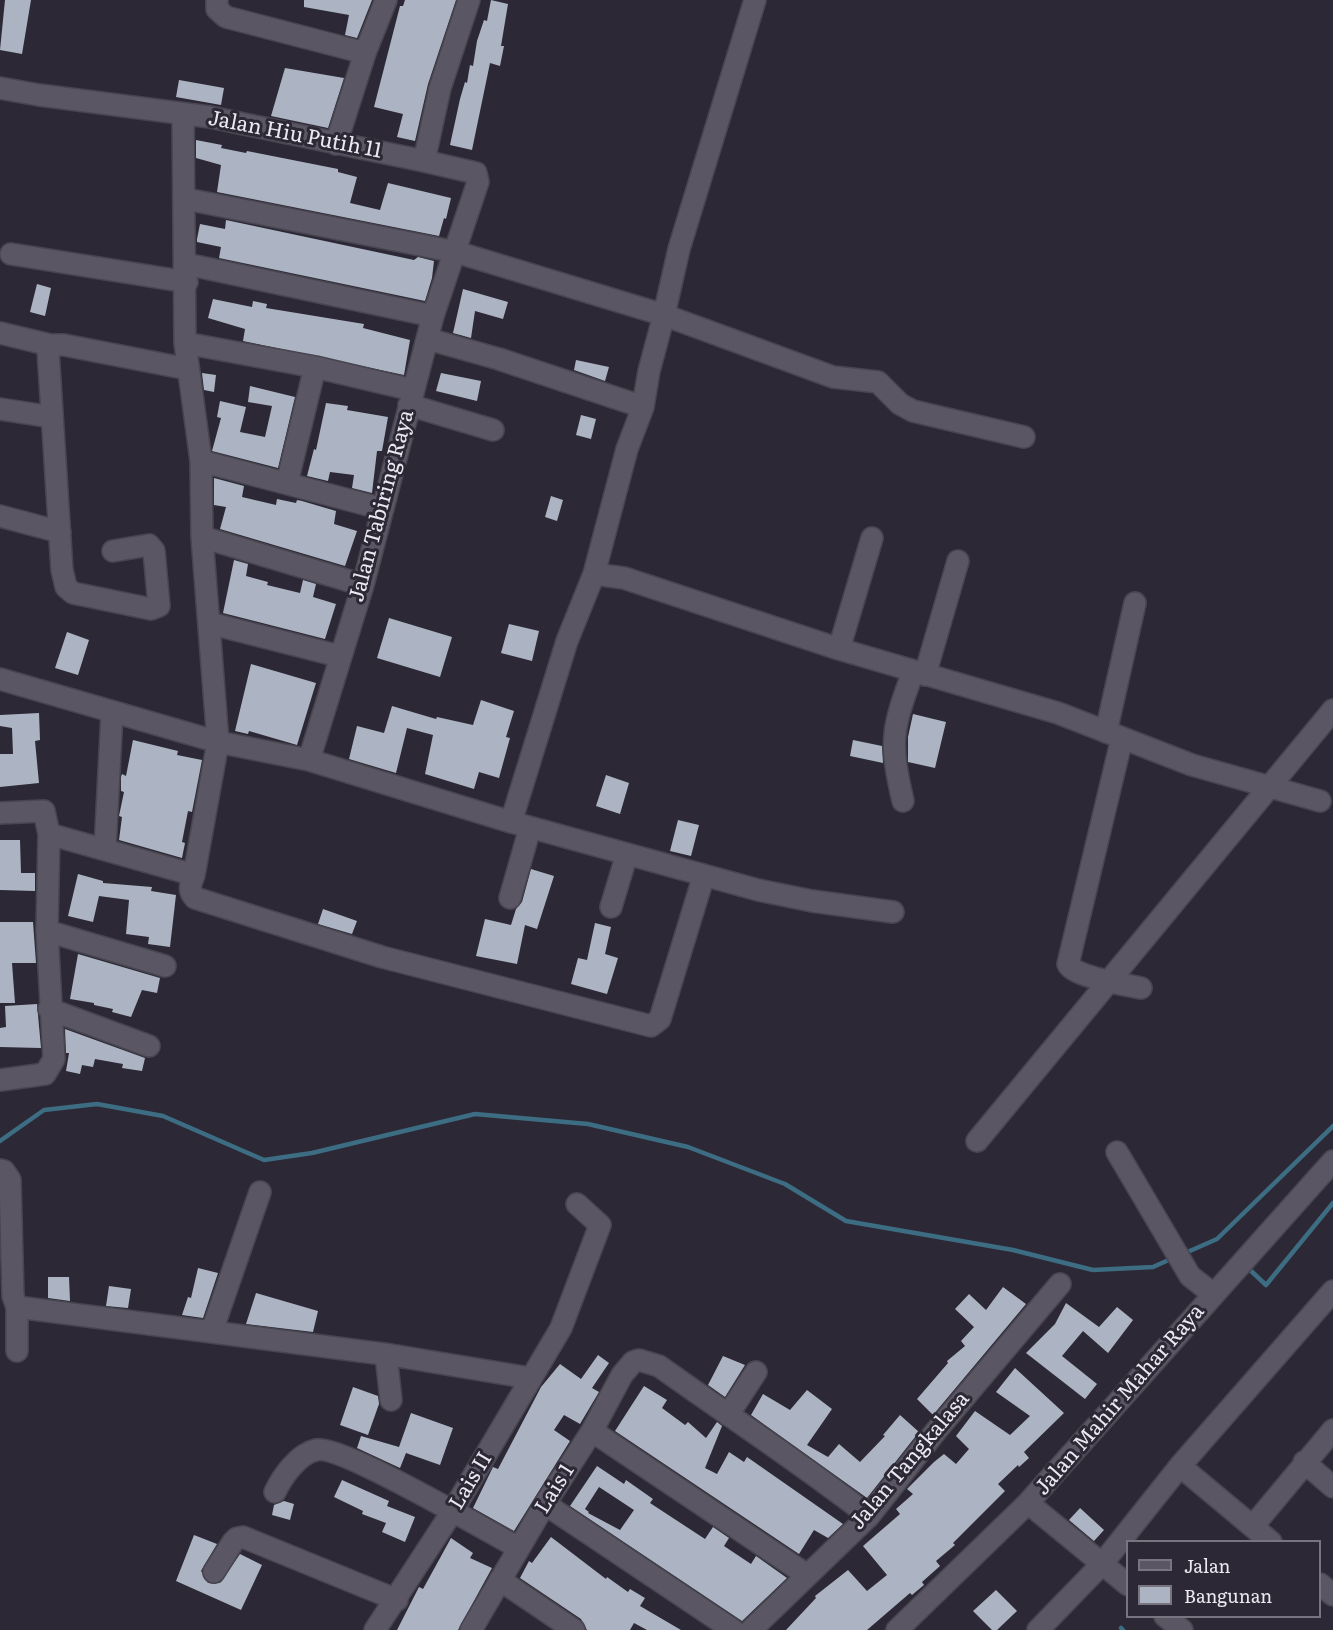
<!DOCTYPE html>
<html>
<head>
<meta charset="utf-8">
<style>
  body { margin:0 }
  #map { position:relative; width:1333px; height:1630px; overflow:hidden; background:#2c2835; font-family:Literata,serif }
  canvas { display:block }
  .legend { position:absolute; left:1126px; top:1540px; width:195px; height:78px; box-sizing:border-box; background:#2c2835; border:2px solid #787580; margin:0; padding:8px 10px; list-style:none; font-size:18px; color:#eae8f0 }
  .legend li { display:flex; align-items:center; gap:12px; height:30px }
  .legend b { width:30px; border:2px solid #787580 }
</style>
</head>
<body>
<div id="map">
<canvas width="1333" height="1630"></canvas>
<ul class="legend">
<li><b style="height:8px;background:#5a5664"></b>Jalan</li>
<li><b style="height:16px;background:#acb4c3"></b>Bangunan</li>
</ul>
</div>
<script>
const g = document.querySelector('canvas').getContext('2d');
g.lineJoin = 'round';
function stroke(path, color, width, dash) {
  g.strokeStyle = color;
  g.lineWidth = width;
  g.lineCap = dash ? 'butt' : 'round';
  g.setLineDash(dash || []);
  g.stroke(path);
}
function paint(path, color) {
  g.fillStyle = color;
  g.fill(path, 'evenodd');
}
function write(font, color, halo, rows, align = 'center') {
  g.font = font + ' Literata,serif';
  g.lineWidth = 6;
  g.setLineDash([]);
  g.textBaseline = 'middle';
  g.strokeStyle = halo;
  g.fillStyle = color;
  for (const [text, x, y, turn = 0] of rows) {
    g.save();
    g.translate(x, y);
    g.rotate((+turn || 0) * Math.PI / 180);
    g.textAlign = isNaN(turn) ? turn : align;
    if (halo) g.strokeText(text, 0, 0);
    g.fillText(text, 0, 0);
    g.restore();
  }
}
const stream = new Path2D(`
  M0 1141 44 1110 97 1104 163 1116 264 1160 312 1153 475 1114 588 1124 688 1147 785 1184 846 1221 1013 1250 1093 1270 1153 1267 1173 1258
  M1183 1254 1217 1239 1333 1126
  M1249 1269 1266 1285 1333 1203
  M1121 1628 1123 1630`);
const building = new Path2D(`
  M5 0H31L22 54 0 50Z
  M304 0H372L357 38 345 35 349 15 304 7Z
  M405 0H456L428 84 415 141 397 137 403 114 374 107 400 6H403Z
  M491 0 508 4 501 46H504L500 66 490 63 472 150 450 145 460 99 465 82 467 83 470 65 473 66 477 41 484 20 487 21Z
  M285 68 344 78 328 128 271 116Z
  M179 80 224 88 221 105 176 97Z
  M196 140 222 145 221 148 246 153 247 151 338 169V172L357 177 350 203 380 210 388 183 451 198 446 219 444 218 439 236 217 192 221 165 196 158Z
  M226 220 414 260 418 257 434 261 432 278 425 301 219 258 221 247 197 242V239L200 224 225 229Z
  M37 284 51 288 45 316 30 312Z
  M463 289 508 302 503 319 475 311 471 338 453 333Z
  M213 299 252 307 253 301 267 304 266 308 364 324 363 328 410 340 404 375 243 341 245 329 208 318Z
  M576 360 609 367 605 381 574 370Z
  M202 373 216 375 214 392 204 390Z
  M441 373 481 381 477 401 436 391Z
  M250 386 295 397 278 468 212 451 221 418 217 417 220 401 246 407 240 432 265 437 272 406 248 402Z
  M326 403 348 406 347 410 388 417 382 451H377L372 493 352 488 354 475 330 472 328 481 307 476 314 449 316 450Z
  M581 415 596 419 591 439 576 435Z
  M214 478 244 486 242 497 276 505 277 499 296 503 297 500 302 501 336 511 334 524 357 531 345 566 220 529 226 507 214 505Z
  M551 496 563 500 557 521 545 517Z
  M234 560 248 564 246 576 268 582 267 585 300 593 303 580 316 584 313 597 336 604 325 639 223 613Z
  M389 618 452 637 440 677 377 658Z
  M509 624 539 631 532 661 501 653Z
  M67 632 89 640 78 675 55 668Z
  M251 664 316 683 297 745 249 731 248 734 235 731Z
  M481 700 514 711 506 737 510 738 499 778 479 772 474 789 425 774 433 735 407 728 396 773 349 759 357 726 384 733 392 706 436 719 437 717 473 725Z
  M39 713 40 740 35 741 39 783 0 787V754H13L12 728 0 726V715Z
  M913 714 946 722 935 768 908 762V737Z
  M133 740 178 751 177 755 202 760 192 812 188 811 182 842 185 843 182 858 119 840 122 817 119 816 124 792 121 791V777L122 774 126 776Z
  M853 740 882 746 883 763 850 756Z
  M606 775 629 783 620 814 596 806Z
  M678 820 699 825 691 856 670 851Z
  M0 840H20L21 873H35V891L0 890Z
  M531 869 554 876 537 929 525 925 517 964 476 956 485 919 511 925 516 909 522 902Z
  M78 874 103 881V883L152 887 151 891 176 895 170 947 148 944 149 937 126 934 129 900 99 896 93 922 68 916Z
  M323 909 357 921 352 934 318 924Z
  M0 922H33L36 963H12L15 1003H0Z
  M595 923 611 927 605 954 618 958 607 994 571 984 578 958 587 960Z
  M78 954 160 978 157 993 142 990 131 1017 112 1012 113 1009 94 1005V1003L70 999Z
  M37 1004 41 1048 0 1047V1028L6 1027 5 1006Z
  M65 1029 145 1058 142 1071 122 1068 123 1064 95 1059 93 1067 82 1065 80 1074 66 1071 69 1053H66Z
  M198 1268 218 1273 203 1318 182 1315 188 1297 191 1298Z
  M48 1277H69L70 1301 48 1298Z
  M109 1286 131 1289 128 1308 106 1306Z
  M1003 1287 1026 1304 933 1415 917 1399 948 1363 947 1361 965 1346 961 1341 974 1327 955 1309 969 1294 986 1310Z
  M256 1293 318 1311 313 1332 246 1324Z
  M1066 1303 1099 1327 1117 1307 1133 1320 1108 1353 1083 1331 1062 1356 1097 1384 1085 1399 1026 1353 1055 1324Z
  M598 1355 609 1363 592 1388 599 1392 580 1424 564 1415 554 1430 570 1441 514 1531 473 1508 493 1467 498 1469 541 1387 560 1364 581 1379Z
  M723 1356 745 1365 725 1397 708 1385Z
  M1015 1368 1064 1413 1024 1452 1029 1458 1019 1467 1018 1465 998 1484 1005 1491 953 1543 955 1545 936 1561 940 1566 922 1582 924 1585 912 1595 910 1593 867 1630H786L816 1598 815 1596 848 1570 867 1591 887 1575 863 1546 900 1514 896 1509 913 1494 907 1489 934 1462 944 1454 956 1464 969 1449 956 1436 975 1411 1010 1435 1030 1416 996 1392Z
  M644 1386 667 1400 662 1408 685 1425 688 1422 706 1438 717 1422 722 1426 705 1468 717 1474 729 1452 744 1462 747 1457 843 1524 828 1538 814 1530 799 1554 615 1431Z
  M353 1387 378 1396 379 1404 368 1435 340 1425Z
  M807 1390 832 1409 807 1445 828 1457 839 1444 860 1462 885 1436 883 1435 900 1415 919 1432 867 1498 751 1415 763 1394 790 1410Z
  M411 1413 453 1428 440 1465 406 1453 400 1468 357 1448 361 1436 399 1447Z
  M597 1466 624 1484 626 1480 653 1499 650 1503 705 1539 713 1527 729 1538 724 1546 751 1564 756 1556 787 1578 742 1621 570 1506ZM599 1487 634 1510 620 1530 588 1513 589 1512 585 1509Z
  M342 1480 389 1501 387 1506 415 1517 405 1542 382 1532 386 1523 362 1514 363 1511 334 1497Z
  M284 1501 294 1504 290 1520 272 1515 274 1505Z
  M1080 1508 1104 1530 1094 1541 1069 1520Z
  M194 1535 217 1544 201 1571 208 1583H220L240 1554 262 1565 241 1610 176 1581Z
  M551 1537 606 1579 607 1577 628 1592 630 1589 645 1598 640 1606 681 1630H647L634 1623 630 1630H587L581 1619 520 1578 529 1561 532 1563Z
  M451 1538 473 1553 470 1558 492 1568 458 1630H397L419 1587 423 1589Z
  M996 1590 1017 1611 997 1630H992L973 1611Z`);
const minor = new Path2D(`
  M217 0V9L226 17 365 53
  M0 88 39 95 210 117 424 161 440 88 469 0
  M336 144 365 53 386 0
  M186 199 456 252 664 315 679 249 755 0
  M11 254 187 282
  M186 264 433 316
  M0 333 50 345
  M428 339 499 359 643 407
  M185 343 315 367 413 390
  M409 405 493 430
  M0 409 52 417
  M201 461 383 509
  M287 483 315 367
  M0 516 60 532
  M202 537 363 585
  M113 551 149 545 154 551 159 606 151 609 73 593 66 587 62 570 48 350 50 345H64L188 369
  M594 574 627 449 643 407 649 371 664 315 833 377 878 382 900 404 913 411 1024 437
  M209 623 339 656
  M839 649 872 538
  M925 675 958 561
  M0 679 218 742 309 760 511 822 758 890 812 901 893 912
  M1106 732 1135 603
  M1122 738 1068 964C1072 976 1126 985 1141 988
  M309 760 363 585 433 316 478 182 476 173 424 161
  M903 801C889 741 892 729 913 672
  M0 813 44 811 49 834 47 931 54 1059 45 1074 0 1080
  M511 822 567 641 594 574 624 578 839 649 1058 713 1192 765 1320 801
  M49 834 194 875 218 742 202 537 201 461 185 343 183 114
  M105 849 112 713
  M194 875C190 885 188 891 195 898L382 957 651 1026 660 1019 704 875
  M510 898 530 828
  M611 907 627 854
  M47 931 165 966
  M49 1009 149 1046
  M977 1141 1333 710
  M1117 1152 1190 1276 1213 1294
  M0 1170 4 1171 10 1180 13 1296 17 1307 391 1355 530 1378
  M212 1331 260 1192
  M17 1351V1307
  M386 1355 391 1400
  M728 1415 756 1372
  M592 1431 807 1575
  M1304 1462 1333 1487
  M1180 1466 1271 1542
  M275 1492C282 1477 298 1454 316 1450 340 1444 489 1532 519 1548
  M1028 1503 1128 1585
  M545 1504 733 1630
  M1253 1526 1333 1430
  M214 1572 233 1542 237 1538 243 1537 397 1600
  M500 1580 574 1630
  M1320 1584 1333 1595
  M1165 1616 1182 1630
  M375 1630 452 1512 561 1328 600 1225 577 1204
  M471 1630 545 1504 592 1431 622 1375 633 1362 639 1360 659 1366C729 1416 801 1463 869 1516
  M751 1630 869 1516 936 1431 1060 1284
  M897 1630 1028 1503 1333 1161
  M1038 1630 1102 1564 1180 1466 1333 1291`);
const streetNames = [
  ["Jalan Hiu Putih 11",295,135,11],
  ["Jalan Tabiring Raya",382,506,-75],
  ["Jalan Mahir Mahar Raya",1120,1400,-49],
  ["Jalan Tangkalasa",910,1461,-50],
  ["Lais II",471,1481,-59],
  ["Lais 1",555,1489,-58]
];
stroke(stream, '#3d6d83', 4.5);
paint(building, '#acb4c3');
stroke(minor, '#47454f', 24);
stroke(minor, '#5a5664', 21);
write('21px', '#eae8f0', '#2c2835', streetNames);
</script>
</body>
</html>
